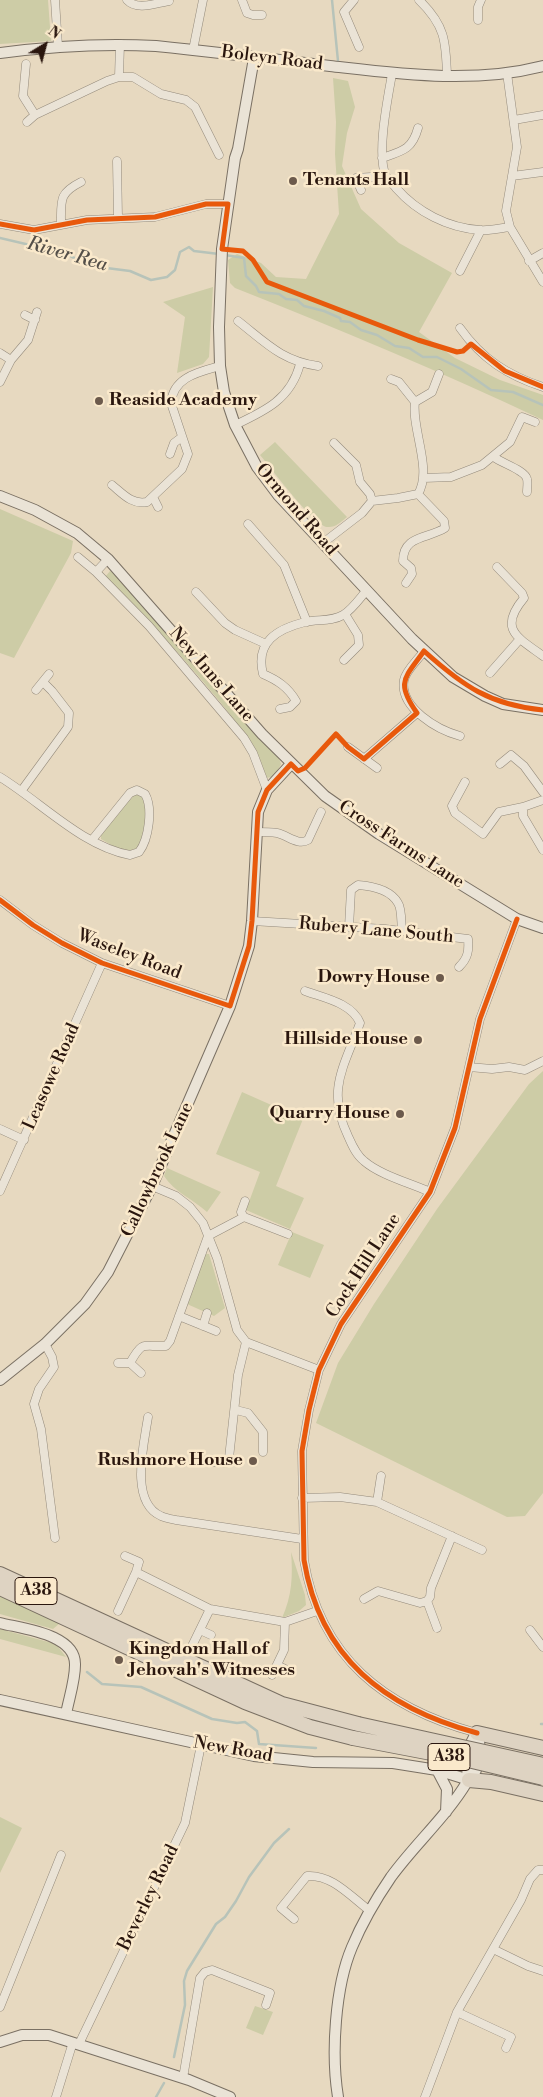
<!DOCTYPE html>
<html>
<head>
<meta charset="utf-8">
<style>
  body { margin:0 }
  #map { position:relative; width:543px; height:2097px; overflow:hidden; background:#e7d9c0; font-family:"Libre Bodoni",serif }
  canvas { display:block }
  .north { position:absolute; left:20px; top:20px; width:50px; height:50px; -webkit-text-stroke:4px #fae9cb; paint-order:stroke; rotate:37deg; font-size:14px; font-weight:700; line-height:20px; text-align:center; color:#2a160e }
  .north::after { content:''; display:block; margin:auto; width:18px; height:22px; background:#2a160e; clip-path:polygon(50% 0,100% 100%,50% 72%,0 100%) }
</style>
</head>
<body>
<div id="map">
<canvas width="543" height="2097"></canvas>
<div class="north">N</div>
</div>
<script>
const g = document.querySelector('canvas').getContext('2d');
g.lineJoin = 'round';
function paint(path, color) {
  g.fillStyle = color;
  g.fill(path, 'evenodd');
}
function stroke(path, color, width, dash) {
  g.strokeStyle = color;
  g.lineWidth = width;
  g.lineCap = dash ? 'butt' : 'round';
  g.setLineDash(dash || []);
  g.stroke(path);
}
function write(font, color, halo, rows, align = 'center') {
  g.font = font + ' "Libre Bodoni",serif';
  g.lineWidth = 5;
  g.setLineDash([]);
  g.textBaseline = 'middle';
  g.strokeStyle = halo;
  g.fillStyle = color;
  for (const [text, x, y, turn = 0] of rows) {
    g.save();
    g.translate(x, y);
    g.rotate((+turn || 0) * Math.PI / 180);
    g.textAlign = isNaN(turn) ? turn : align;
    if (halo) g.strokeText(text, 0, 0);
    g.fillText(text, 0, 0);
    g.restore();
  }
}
const green = new Path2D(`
  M0 0H48L51 41 0 44Z
  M333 78 348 81 355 107 347 133 342 166 361 209 399 243 452 273 419 332 455 358 500 380 543 395V420C442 372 339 329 235 288L230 283 228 260 237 254 261 263 276 277 306 279 339 214 335 154 336 122Z
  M213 287 209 357 203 364 177 373 185 317 163 302Z
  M275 442 347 517C341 522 335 528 327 527 313 525 272 469 260 455Z
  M0 509 73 541 71 553 14 658 0 653Z
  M110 571 114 572 279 758 281 764 275 776 267 778C251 737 227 710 199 677 169 642 138 609 105 577Z
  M137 793 143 795 146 809 144 843 135 852 120 850 101 839V835C105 828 133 795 137 793Z
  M543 1071V1493L525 1516 507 1517 316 1423 338 1363 374 1304 437 1209 529 1084Z
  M242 1092 303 1119 276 1186 304 1198 290 1229 246 1210 260 1172 216 1154Z
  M167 1168 221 1192 207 1212C193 1199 174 1192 164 1176Z
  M292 1232 324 1245 310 1278 278 1265Z
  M204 1254H209L225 1308 214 1316 187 1304Z
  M291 1552 305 1595 306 1605 299 1611 282 1618C292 1596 293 1576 291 1552Z
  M0 1596 60 1623 53 1629 0 1614Z
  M0 1629 56 1644 66 1657 0 1639Z
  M0 1817 22 1828 0 1873Z
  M255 2006 273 2012 263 2035 246 2028Z`);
const stream = new Path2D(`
  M332 0 338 61
  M0 238 64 253 91 266 130 271 151 280 167 277 175 270 180 252 189 247 194 251 219 254
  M225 255 244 258 246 276 256 286 259 292 279 294 286 299 297 300 304 306 324 311 340 318 341 321 350 322 361 330 377 335 395 346 409 348 423 357H437L461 369 491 390 513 392 543 405
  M87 1672 102 1684 141 1687 212 1719 237 1723 245 1722 257 1731 259 1744 316 1748
  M541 1724H543
  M174 2057 185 2005 184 1981 187 1971 216 1924 225 1917 236 1901 249 1877 274 1843 289 1829
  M156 2097 164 2083`);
const street = new Path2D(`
  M55 0 58 46
  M127 0C137 11 156 3 169 1
  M242 0 247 13 253 15H262
  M354 0 344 12 359 47
  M419 0C445 25 446 41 447 76
  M478 20V7L481 0
  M193 50 203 0
  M26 64 23 96 35 115 107 81 119 77H133L161 94 186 100 195 107 219 155
  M507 73 517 147 506 211 510 227 543 282
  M392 74C388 97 376 155 386 176 388 180 393 184 396 188 417 212 448 228 480 230 489 231 500 228 510 227
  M119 77 120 44
  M514 120 543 115
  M27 122 35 115
  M382 158C402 151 412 150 418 128
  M117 161 118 218
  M512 176 543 172
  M361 190 356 178 386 176
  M61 223C61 200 59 193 81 182
  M0 224 34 230 87 220 155 217 206 204H228
  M529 261 543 253
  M460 271 481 230
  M25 315 35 320
  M238 321C266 343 282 361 318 366
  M460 328C482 359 507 375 543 387
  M0 353 11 360
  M391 379 399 382 415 402
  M0 382 11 360 28 340 37 312
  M235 425C265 411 291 399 300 364
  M334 443 356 465 360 482 370 494 372 501
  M170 454 174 443 182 437
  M494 457C501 463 525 470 527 479 528 483 527 488 527 492
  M424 478 451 477 482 465 510 442 522 417 535 422
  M112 485C123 494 132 505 147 502L182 469 188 454 171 403C173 377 199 372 220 366
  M153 497 158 507
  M248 524 284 565 307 622
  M323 543 362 513 372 501 398 498 418 494C433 470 411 428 415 402L432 392 439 374
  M78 557 96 572
  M108 559 96 572 149 626 244 738 253 753 267 790
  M497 567 522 593 524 598C498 629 517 637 543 656
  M406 583 412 574 411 568 403 561C403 535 428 539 445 528L444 521 418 494
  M196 592 225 623 235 630 266 644
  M424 651C418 660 406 670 404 680 399 708 438 730 460 736
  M344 660 359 645 358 635 345 614
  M490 673 520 639
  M36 690 49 674
  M280 709 290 707 296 701C288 687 277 680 263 674 255 642 277 629 305 622 319 619 331 622 343 615 352 610 360 598 367 590
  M348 747 377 768
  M364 759 417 713
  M500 764 511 755 524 766 543 792
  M0 777C41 802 82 846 130 855L139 852C149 839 153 808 145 794L137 790 130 793 92 840
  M465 782 452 806 455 813 483 834 499 812 523 807 543 800
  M22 790 68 727 69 713 52 691 43 682
  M523 807V816L543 850
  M256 832C263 832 270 832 277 833 287 835 298 846 308 840L321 812
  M0 900 33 925 62 943 102 963 230 1006
  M252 921 385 929 468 939C469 951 468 958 459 967
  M349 927 351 890 358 885C372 886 390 889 398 903 402 909 401 923 402 931
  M305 991C324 998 352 1003 360 1023 344 1067 326 1090 348 1136 352 1145 356 1155 364 1161 380 1175 410 1183 430 1192
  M469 1067 492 1069 509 1067 525 1070 543 1061
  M0 1129 24 1140
  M152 1186 176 1196 190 1207 203 1223 217 1258 237 1330 246 1342 319 1370
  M0 1191 102 963
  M244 1217 288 1234
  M179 1316 216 1331
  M203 1326 207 1313
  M45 1344 52 1357 54 1367 39 1389 34 1404 41 1429 55 1538
  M118 1363H130L141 1373
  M130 1363C143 1340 142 1347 166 1346L170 1341 208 1236 244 1217 241 1212 245 1201
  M236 1410 248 1413 263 1432V1452
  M148 1417C144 1444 129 1502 161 1516 165 1518 171 1519 176 1520L302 1539
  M202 1461 226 1463 229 1458 238 1375 246 1342
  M302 1498 340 1497 377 1502 482 1550
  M377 1502 381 1476
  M125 1556 139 1562 136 1572 210 1609 285 1622 317 1611
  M364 1599 378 1591 420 1603 427 1601
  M118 1611 136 1572
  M437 1628 427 1601 430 1597 431 1588 452 1536
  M200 1630 211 1635
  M530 1630 543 1647
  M191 1648 210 1609
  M277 1665 289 1671
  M272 1675 284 1650 285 1622
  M477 1733C385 1708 320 1658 304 1560L302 1451 309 1410 319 1370 341 1324 430 1192 455 1128 480 1019 517 919
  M294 1919 281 1908 307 1876C332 1874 351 1897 370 1911
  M493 1949 528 1966 543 1971
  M0 2007 61 1855
  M457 2012 511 2037 506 2048
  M79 2044 185 1823 201 1745
  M183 2078 200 1978 205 1972 212 1970 270 1993 266 2005
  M56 2097 73 2042
  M425 2097 457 2012 521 1900 530 1879 538 1870H543`);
const secondary = new Path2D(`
  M0 53C53 46 102 43 156 46 214 52 272 59 330 66 401 74 473 84 543 66
  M254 58 238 149 235 158 222 249 219 327 220 366 224 392 235 425 257 467 278 495 412 639 453 677 485 696 503 704 543 710
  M0 496 35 510 77 533 108 559 262 734 325 796 379 834 517 919 543 928
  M0 1380 45 1344 85 1304 108 1272 152 1186 230 1006 249 946 252 921 258 812 267 790 291 764
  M0 1623C23 1629 76 1634 75 1665 75 1681 69 1698 66 1714
  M0 1700 254 1756 313 1762 393 1763 437 1770 469 1780
  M437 1770 447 1789 446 1812
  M469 1780C465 1765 467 1745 477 1733
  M0 2042 22 2035H49L189 2080 230 2097
  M338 2097C331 2054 335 1987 352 1947 362 1923 376 1899 391 1877 415 1844 446 1817 467 1782 470 1778 474 1774 476 1770 480 1759 481 1744 477 1733`);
const highway = new Path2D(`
  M0 1574 282 1704 358 1724
  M0 1588 245 1702 310 1727 353 1738
  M477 1733 543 1748
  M469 1780 491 1782 543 1794`);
const highwayBridge = new Path2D(`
  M358 1724 543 1765
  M353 1738 468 1760 543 1778`);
const cycleway = new Path2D(`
  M0 224 34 230 87 220 155 217 206 204H228L222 249 243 251 253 260 267 282 418 340 457 352 463 351 471 344 505 371 543 387
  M0 900 33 925 62 943 102 963 230 1006 249 946 252 921 258 812 267 790 291 764 298 771 305 768 336 734 348 747 364 759 417 713C395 682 405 678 424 651 463 686 490 705 543 710
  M477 1733C385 1708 320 1658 304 1560L302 1451 309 1410 319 1370 341 1324 430 1192 455 1128 480 1019 517 919`);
const markers = [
  [293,181,5,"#6c5a4c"],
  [99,401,5,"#6c5a4c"],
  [440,978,5,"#6c5a4c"],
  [418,1040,5,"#6c5a4c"],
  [400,1114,5,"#6c5a4c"],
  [253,1461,5,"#6c5a4c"],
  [119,1660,5,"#6c5a4c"]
];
const shields = [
  [36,1591,42],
  [449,1757,42]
];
const shieldNames = [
  ["A38",36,1591],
  ["A38",449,1757]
];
const streetNames = [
  ["Boleyn Road",272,59,7],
  ["Ormond Road",296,510,49],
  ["New Inns Lane",211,675,49],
  ["Cross Farms Lane",401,845,33],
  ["Rubery Lane South",376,931,5],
  ["Waseley Road",129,955,21],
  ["Leasowe Road",52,1077,-66],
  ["Callowbrook Lane",158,1170,-65],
  ["Cock Hill Lane",364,1266,-57],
  ["New Road",233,1750,10],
  ["Beverley Road",149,1898,-64]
];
const poiNames = [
  ["Tenants Hall",303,181,"left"],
  ["Reaside Academy",109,401,"left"],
  ["Dowry House",430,978],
  ["Hillside House",408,1040],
  ["Quarry House",390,1114],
  ["Rushmore House",243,1461],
  ["Kingdom Hall of",129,1650,"left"],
  ["Jehovah's Witnesses",129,1671,"left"]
];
const waterNames = [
  ["River Rea",67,255,16]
];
paint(green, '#cdcca6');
stroke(stream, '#b7c3b9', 2.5);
stroke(street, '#948a7b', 9);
stroke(secondary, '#7a7063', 12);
stroke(highway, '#7a7063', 16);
stroke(street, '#eae3d6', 8);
stroke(secondary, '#eae3d6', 10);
stroke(highway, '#ded3c2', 14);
stroke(highwayBridge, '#7a7063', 16, []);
stroke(highwayBridge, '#ded3c2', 14);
stroke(cycleway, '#e8590c', 5);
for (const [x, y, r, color] of markers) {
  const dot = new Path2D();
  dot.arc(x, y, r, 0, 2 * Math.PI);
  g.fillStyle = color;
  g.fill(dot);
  stroke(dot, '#fae9cb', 2);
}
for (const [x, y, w] of shields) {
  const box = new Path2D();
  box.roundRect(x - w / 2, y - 13.5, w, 27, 4);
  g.fillStyle = '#fae9cb';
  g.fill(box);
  stroke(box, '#2a160e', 1);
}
write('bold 16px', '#2a160e', null, shieldNames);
write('18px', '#2a160e', '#fae9cb', streetNames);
write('bold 18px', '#2a160e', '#fae9cb', poiNames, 'right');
write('italic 19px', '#544f49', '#fae9cb', waterNames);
</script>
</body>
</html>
